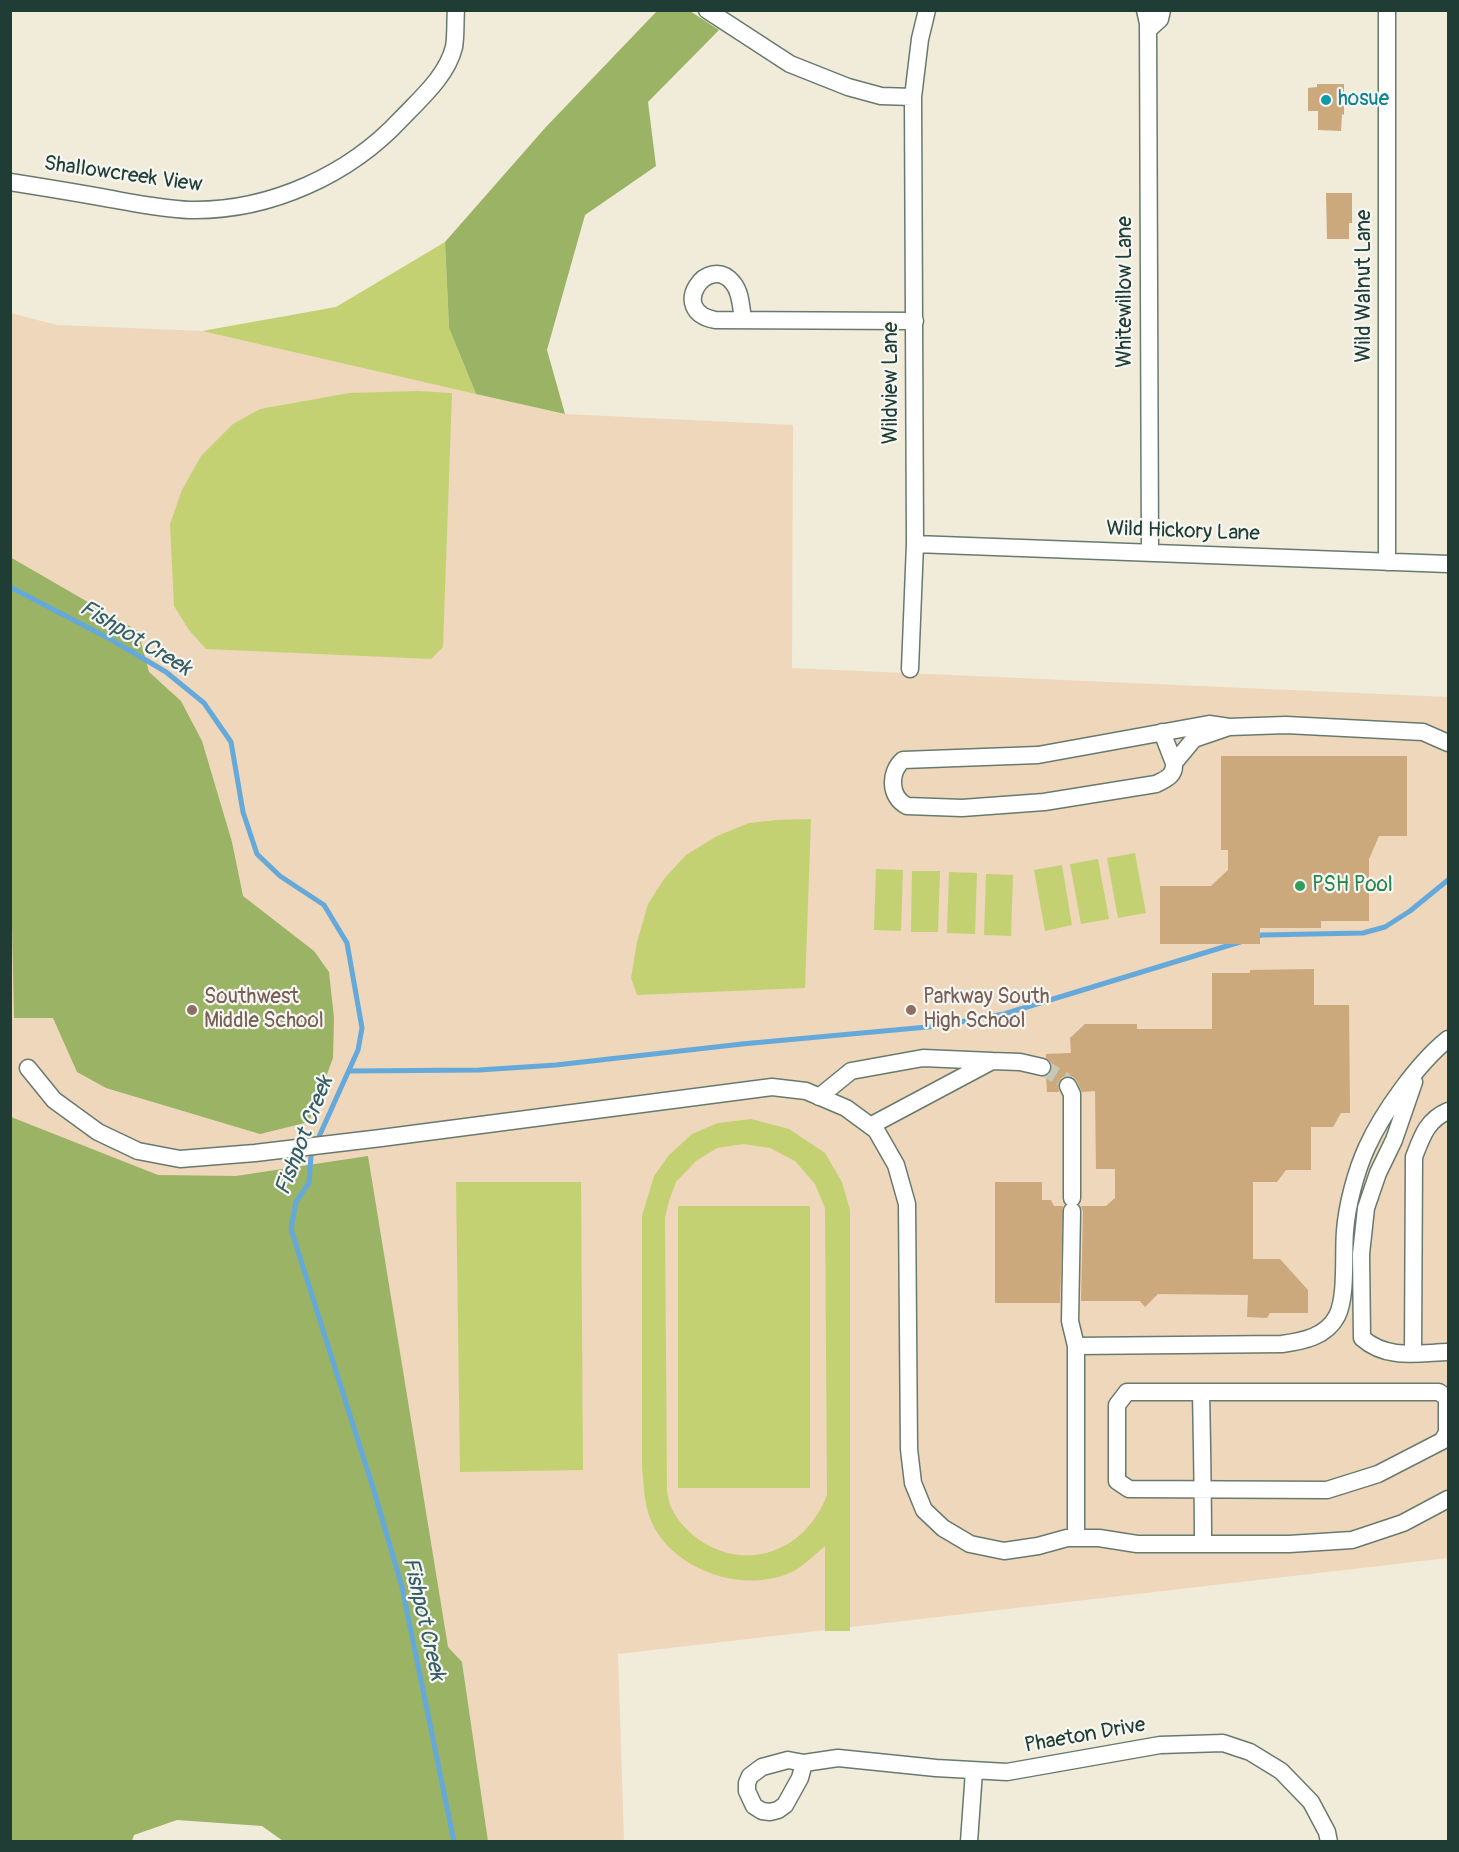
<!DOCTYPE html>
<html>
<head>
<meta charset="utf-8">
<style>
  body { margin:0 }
  #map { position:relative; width:1459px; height:1852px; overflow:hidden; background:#f1ebd9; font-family:Pangolin,sans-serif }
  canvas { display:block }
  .frame { position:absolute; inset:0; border:12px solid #1f3d34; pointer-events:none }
</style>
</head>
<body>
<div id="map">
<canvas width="1459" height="1852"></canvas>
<div class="frame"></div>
</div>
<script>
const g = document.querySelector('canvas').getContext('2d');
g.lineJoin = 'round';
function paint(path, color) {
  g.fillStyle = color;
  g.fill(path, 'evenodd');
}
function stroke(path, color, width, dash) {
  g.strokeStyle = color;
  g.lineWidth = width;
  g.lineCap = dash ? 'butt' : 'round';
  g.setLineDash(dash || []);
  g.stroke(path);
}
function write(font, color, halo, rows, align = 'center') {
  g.font = font + ' Pangolin,sans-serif';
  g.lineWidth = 4.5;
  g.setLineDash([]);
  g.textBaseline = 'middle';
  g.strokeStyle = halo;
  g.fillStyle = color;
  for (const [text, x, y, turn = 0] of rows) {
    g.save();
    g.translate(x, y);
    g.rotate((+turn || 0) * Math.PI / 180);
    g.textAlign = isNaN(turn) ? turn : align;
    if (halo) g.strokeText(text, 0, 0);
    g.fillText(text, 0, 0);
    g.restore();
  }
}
const built = new Path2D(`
  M10 313 57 325 202 331 565 414 793 425 792 668 1448 697V1558L618 1654 624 1841H488L462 1662 11 1659Z`);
const green = new Path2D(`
  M445 242 449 328 476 394 202 331 336 307Z
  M418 391 452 393 443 647 431 659 206 649 189 630 174 606 170 524 182 490 201 456 233 424 260 409 349 393Z
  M811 819 805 988 637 995 631 978 637 942 648 904 664 879 686 855 717 836 749 823 777 820Z
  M1135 853 1146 913 1118 918 1107 858Z
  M1098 859 1109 919 1081 924 1070 864Z
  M1062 865 1072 925 1045 931 1034 870Z
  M876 869 903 870 901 931 874 930Z
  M912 871H940L938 932H911Z
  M949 872 977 873 975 934 947 933Z
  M986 874 1013 875 1011 936 984 935Z
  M751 1119 789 1129 825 1153 842 1182 850 1210V1631H825V1546C814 1555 805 1565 792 1572 744 1594 674 1571 652 1523 644 1506 644 1486 642 1468V1216L654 1176 669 1155 692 1134 718 1123ZM743 1144 770 1148 795 1161 815 1184 825 1208 827 1495C817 1522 795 1546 766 1553 729 1563 688 1541 672 1509 669 1504 668 1496 667 1491L665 1218 669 1201 676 1182 696 1161 717 1148Z
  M456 1182H581L583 1470 460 1472Z
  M678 1206H810V1488H678Z`);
const forest = new Path2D(`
  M657 11H690L719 30 648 102 656 166 585 215 547 350 565 414 476 394 449 328 445 242 545 128Z
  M10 557 138 631 149 672 181 701 202 741 232 842 243 896 314 951 329 972 334 1018 333 1058 309 1122 260 1134 106 1088 77 1072 53 1018H14L10 835Z
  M11 1117 158 1175 236 1176 368 1156 448 1647 462 1662 488 1841H283L262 1826 177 1820 134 1835 132 1841H11Z`);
const stream = new Path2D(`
  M10 587 112 640 166 672 204 703 231 742 243 812 257 854 280 876 324 905 347 943 362 1028 358 1050 317 1141
  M1254 937 1262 935 1363 933 1385 927 1410 911 1448 880
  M349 1071 479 1070 556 1065 742 1044 938 1026 1004 1014 1240 942
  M314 1150 311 1156 309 1183 296 1202 291 1229 374 1491 402 1587 454 1842`);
const building = new Path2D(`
  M1317 84H1344V115L1342 114 1341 131 1318 130V111H1308V88L1317 87Z
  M1326 193H1352V223H1349V239H1327Z
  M1221 756H1407V836H1379L1369 859V921H1321V928H1260V944H1160V886H1211L1228 870V850H1221Z
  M1314 969V1005H1349L1350 1113H1341L1333 1127H1311V1170H1286L1277 1182H1253V1259H1280L1308 1290V1313H1270L1267 1318 1247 1317 1248 1295 1158 1294 1145 1307 1140 1301H1081L1083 1211 1081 1206H1106L1115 1198V1169H1096L1095 1091 1082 1092 1077 1081 1073 1077 1068 1076 1063 1077 1059 1081 1058 1086 1059 1092H1047L1046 1076 1052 1069V1063L1046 1058V1054L1071 1053 1070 1038 1085 1024H1137V1029H1212V973H1250V970Z
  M995 1182H1042V1200H1051L1054 1206H1063L1060 1303H995Z`);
const minorTunnel = new Path2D(`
  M1042 1067 1063 1079 1068 1086`);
const minor = new Path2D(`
  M707 10 790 64 848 87 881 96 913 97 920 39 927 10
  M1145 10 1148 23 1150 553
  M1387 10V562
  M1148 30 1160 19 1162 10
  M10 182C48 188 85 194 122 201 146 205 171 210 195 210 271 210 349 175 401 119 420 99 447 76 454 47 456 36 455 22 456 10
  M743 319C741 308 741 292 733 283 708 252 667 311 715 320L915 321
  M915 544 1448 564
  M910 669 915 544 913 97
  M1229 727 1194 739 1174 763C1175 776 1166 779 1156 784L1044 802 962 808 907 806C889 797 889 772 903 760L1038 755 1209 724 1229 727 1286 725 1423 732 1448 743
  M1162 732 1174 763
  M992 1061 1020 1062 1042 1067
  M28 1068 54 1100 98 1132 138 1151 180 1159 255 1153 381 1138 772 1087 806 1091 846 1108 876 1130 896 1165 907 1204 909 1449 913 1483 924 1510 943 1528 970 1544 1004 1551 1038 1546 1067 1538H1099L1137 1544H1289L1352 1540 1403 1523 1448 1499
  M1414 1082 1394 1140 1378 1173 1366 1208 1361 1254 1362 1338C1387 1360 1418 1353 1448 1352
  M1068 1086 1072 1094V1198
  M819 1097 851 1071 923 1058 992 1061 870 1126
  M1072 1211 1070 1321 1076 1346
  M1413 1353 1414 1157C1422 1136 1427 1120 1448 1111
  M1201 1392H1439L1447 1398V1433L1442 1441 1378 1474 1327 1490 1129 1489 1117 1481V1405L1127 1392H1201C1202 1443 1203 1493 1203 1544
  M1076 1538V1346L1282 1344C1303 1341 1326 1337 1337 1316 1347 1296 1343 1255 1345 1231 1347 1205 1356 1171 1367 1147 1383 1112 1418 1063 1448 1039
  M804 1763 800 1778 785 1805 778 1810 770 1812 762 1811 754 1806 747 1791V1783L750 1776 762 1767 788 1760 804 1763 838 1758 936 1768 1007 1772 1160 1745 1223 1743 1250 1752 1281 1771 1311 1802 1327 1832 1329 1842
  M969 1842 974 1771`);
const markers = [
  [1326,100,6,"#0f9aa8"],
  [1300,886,6,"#2e9e5b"],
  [192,1010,6,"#8d6e63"],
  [911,1010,6,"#8d6e63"]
];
const cultureNames = [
  ["hosue",1338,100]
];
const streetNames = [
  ["Shallowcreek View",123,175,8],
  ["Wild Walnut Lane",1365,286,-90],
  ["Whitewillow Lane",1126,292,-90],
  ["Wildview Lane",892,383,-90],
  ["Wild Hickory Lane",1183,532,2],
  ["Phaeton Drive",1085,1736,-10]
];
const leisureNames = [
  ["PSH Pool",1312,886]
];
const educationNames = [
  ["Southwest",204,998],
  ["Middle School",204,1022],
  ["Parkway South",923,998],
  ["High School",923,1022]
];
const waterNames = [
  ["Fishpot Creek",135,639,31],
  ["Fishpot Creek",305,1136,-69],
  ["Fishpot Creek",423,1619,77]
];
paint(built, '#eed7bb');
paint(green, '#c3d173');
paint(forest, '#9ab365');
stroke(stream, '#64a9da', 5);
paint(building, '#cca87d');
stroke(minorTunnel, '#c7c8b8', 16, [16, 8]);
stroke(minor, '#687a6e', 19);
stroke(minor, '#fff', 16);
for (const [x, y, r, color] of markers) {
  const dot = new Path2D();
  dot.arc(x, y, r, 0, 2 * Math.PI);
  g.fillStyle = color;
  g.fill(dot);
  stroke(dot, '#f6f6f2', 2);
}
write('21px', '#0d838f', '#f6f6f2', cultureNames, 'left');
write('21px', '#1f3d34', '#f6f6f2', streetNames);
write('21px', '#27864d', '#f6f6f2', leisureNames, 'left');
write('21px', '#785e54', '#f6f6f2', educationNames, 'left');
write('italic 22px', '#345d66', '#f6f6f2', waterNames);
</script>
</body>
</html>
